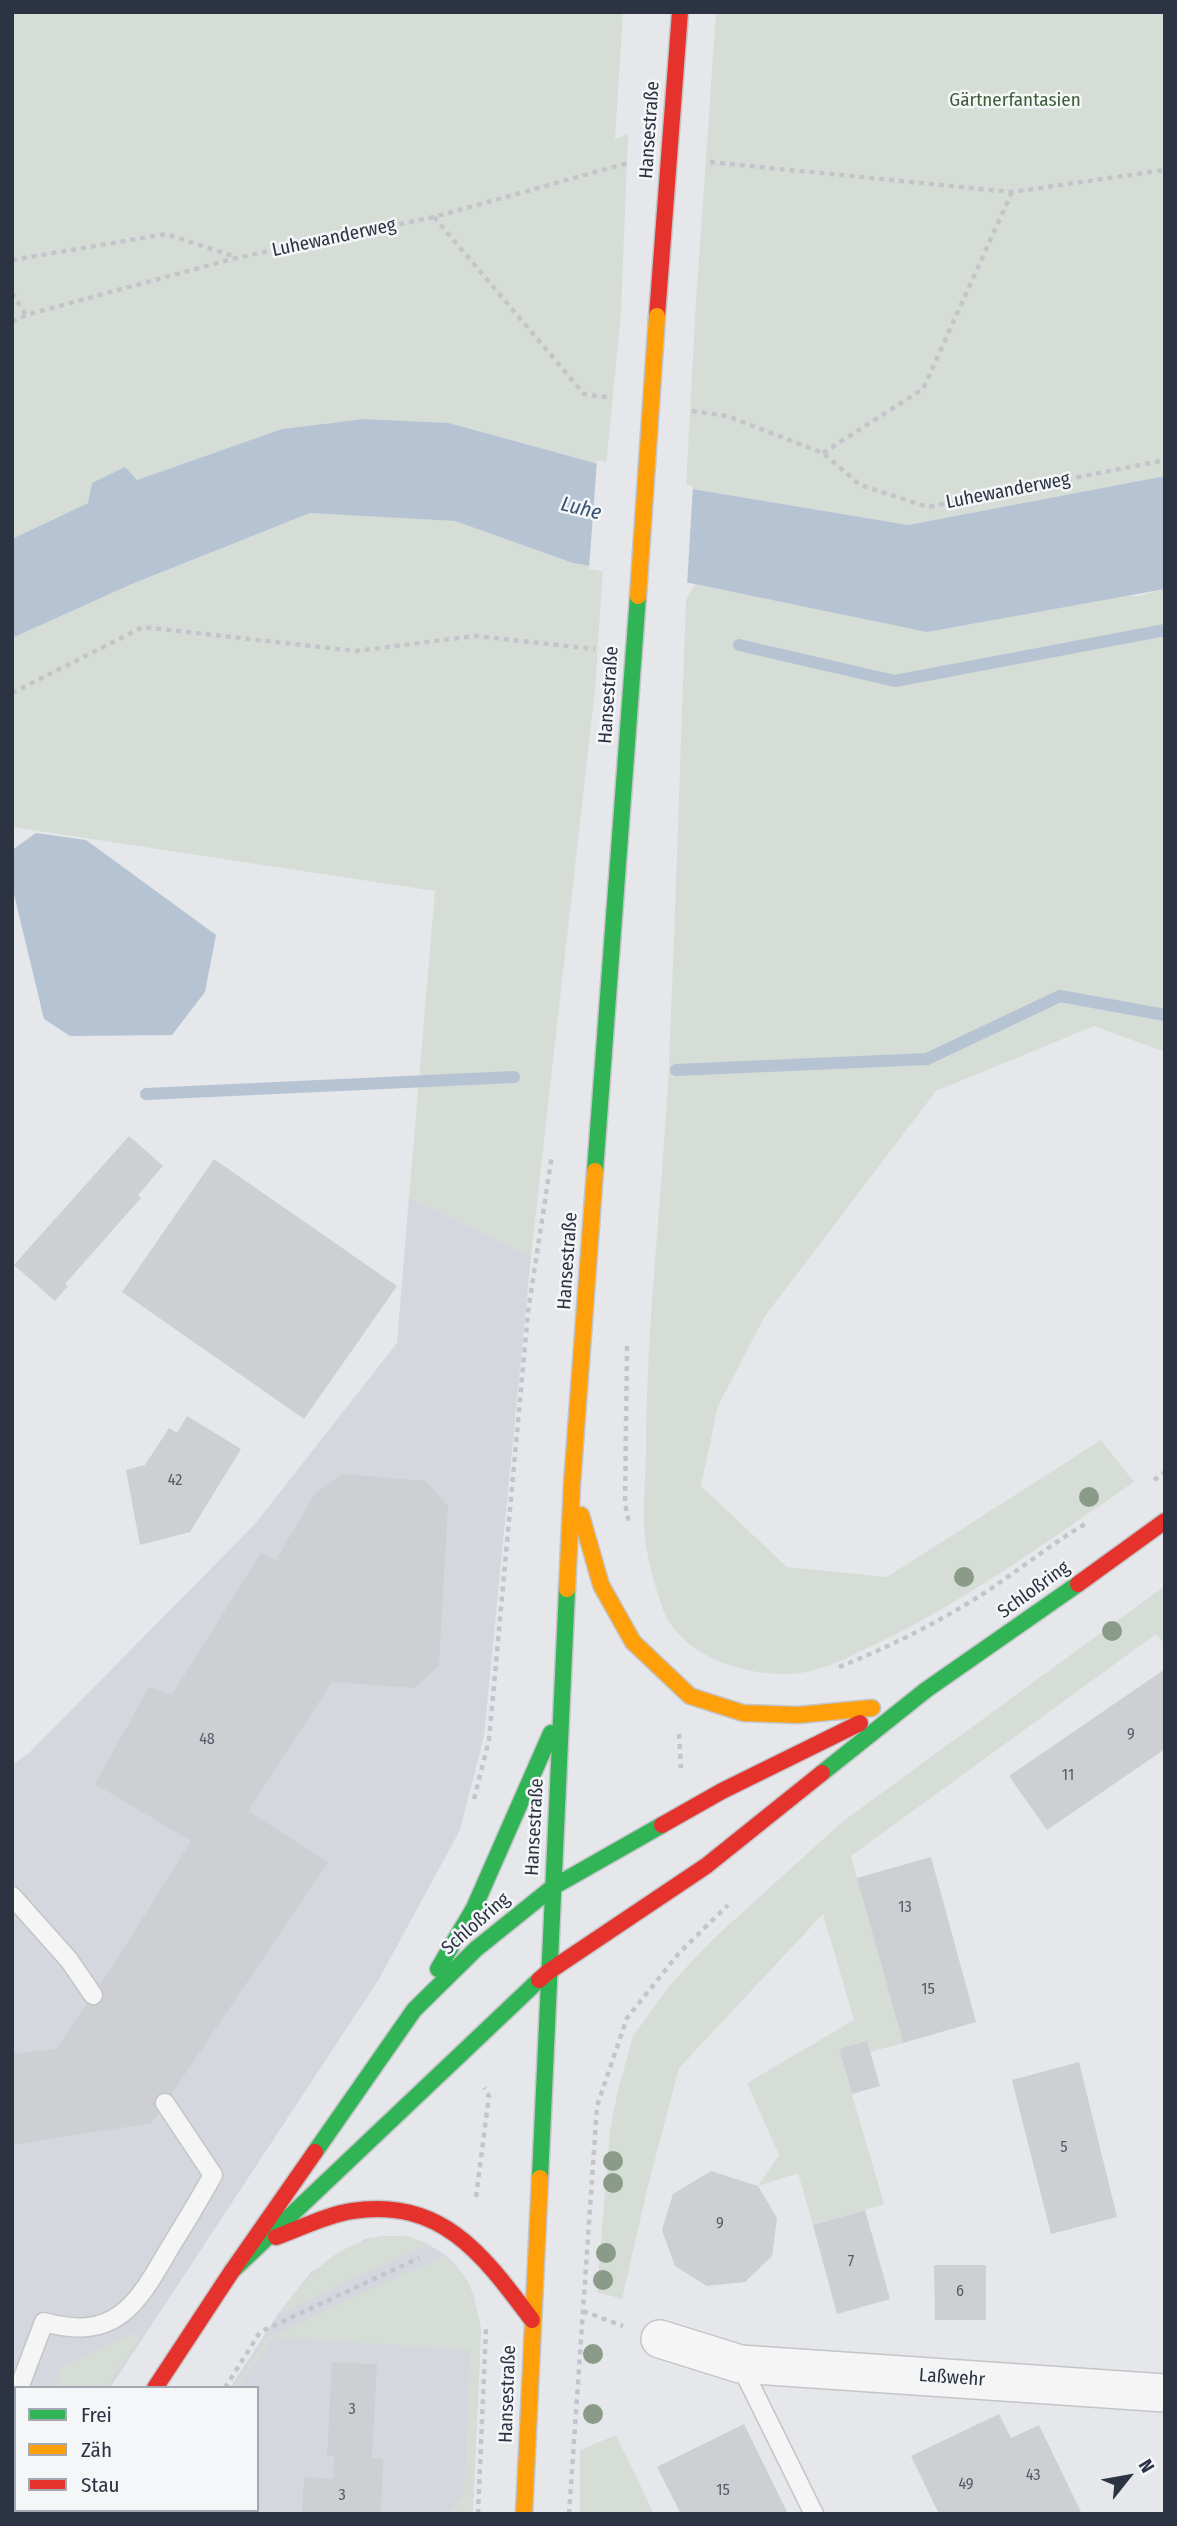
<!DOCTYPE html>
<html>
<head>
<meta charset="utf-8">
<style>
  body { margin:0 }
  #map { position:relative; width:1177px; height:2526px; overflow:hidden; background:#e5e7ea; font-family:"Fira Sans Condensed",sans-serif }
  canvas { display:block }
  .frame { position:absolute; inset:0; border:14px solid #2c3443; pointer-events:none }
  .legend { position:absolute; left:14px; top:2386px; width:245px; height:126px; box-sizing:border-box; background:#f4f6f8; border:2px solid #a4a8b0; margin:0; padding:9px 12px; list-style:none; font-size:21px; color:#2c3443 }
  .legend li { display:flex; align-items:center; gap:14px; height:35px }
  .legend b { width:35px; border:2px solid #a4a8b0 }
  .north { position:absolute; left:1093px; top:2442px; width:70px; height:70px; -webkit-text-stroke:5px #f4f6f8; paint-order:stroke; rotate:59deg; font-size:19px; font-weight:700; line-height:28px; text-align:center; color:#2c3443 }
  .north::after { content:''; display:block; margin:auto; width:24px; height:32px; background:#2c3443; clip-path:polygon(50% 0,100% 100%,50% 72%,0 100%) }
</style>
</head>
<body>
<div id="map">
<canvas width="1177" height="2526"></canvas>
<div class="frame"></div>
<ul class="legend">
<li><b style="height:9px;background:#30b455"></b>Frei</li>
<li><b style="height:9px;background:#ff9f0a"></b>Zäh</li>
<li><b style="height:9px;background:#e5322d"></b>Stau</li>
</ul>
<div class="north">N</div>
</div>
<script>
const g = document.querySelector('canvas').getContext('2d');
g.lineJoin = 'round';
function paint(path, color) {
  g.fillStyle = color;
  g.fill(path, 'evenodd');
}
function stroke(path, color, width, dash) {
  g.strokeStyle = color;
  g.lineWidth = width;
  g.lineCap = dash ? 'butt' : 'round';
  g.setLineDash(dash || []);
  g.stroke(path);
}
function write(font, color, halo, rows, align = 'center') {
  g.font = font + ' "Fira Sans Condensed",sans-serif';
  g.lineWidth = 5;
  g.setLineDash([]);
  g.textBaseline = 'middle';
  g.strokeStyle = halo;
  g.fillStyle = color;
  for (const [text, x, y, turn = 0] of rows) {
    g.save();
    g.translate(x, y);
    g.rotate((+turn || 0) * Math.PI / 180);
    g.textAlign = isNaN(turn) ? turn : align;
    if (halo) g.strokeText(text, 0, 0);
    g.fillText(text, 0, 0);
    g.restore();
  }
}
const built = new Path2D(`
  M409 1197 531 1256 484 1736 460 1830 379 1979 110 2388H16V2510H45L44 2514H12V1765L30 1752 255 1524 397 1343Z
  M383 2236H406L426 2243 445 2255 463 2274 474 2297 481 2329 473 2510 471 2514H144L146 2510H257V2388H230L278 2314 311 2272 365 2239Z`);
const green = new Path2D(`
  M12 12H623L615 139 628 134 621 313 606 466 449 423 364 419 282 429 137 480 12 539Z
  M716 12H1165V476L908 525 686 488 695 318Z
  M310 513 455 521 573 563 603 568 595 689 531 1256 409 1197 435 891 12 827V638L132 584Z
  M695 584 747 594 1138 596 1165 589V1052L1094 1026 936 1091 765 1316 718 1406 701 1486 787 1567 887 1577 1101 1440 1134 1482C1046 1542 958 1607 861 1651 839 1662 813 1674 787 1674 746 1675 693 1659 669 1622 660 1608 647 1557 645 1540 642 1509 646 1476 646 1446 647 1318 663 1190 669 1062 676 908 680 754 686 600Z
  M1165 1586V1644L1156 1634 851 1856 903 2043 870 2052 867 2042 839 2050 884 2204 813 2225 798 2173 758 2186 779 2155 747 2083 854 2020 823 1914 679 2068 648 2186 622 2299 597 2292 610 2130 618 2090 633 2036 670 1985 711 1941 842 1822Z
  M383 2236H406L428 2244 278 2314C308 2276 332 2245 383 2236Z
  M445 2255 456 2265 469 2283 474 2297 481 2329 473 2510 471 2514H447L464 2496 470 2350 274 2337 237 2388H233L269 2337Z
  M134 2333 139 2337 138 2341 106 2388H58L60 2368Z
  M616 2435 654 2514H580V2450Z`);
const water = new Path2D(`
  M364 419 449 423 686 488 908 525 1165 476V589L927 632 695 584 573 563 455 521 310 513 132 584 12 638V539L88 503 92 483 125 467 137 480 282 429Z
  M36 833 86 840 216 935 205 992 172 1035 70 1036 44 1019 12 886V850Z`);
const pier = new Path2D(`
  M597 460 693 486 687 586 589 569Z`);
const stream = new Path2D(`
  M739 645 895 681 1165 630
  M676 1070 927 1059 1060 996 1165 1015
  M146 1094 514 1077`);
const building = new Path2D(`
  M129 1136 163 1166 138 1195 141 1198 65 1284 68 1286 55 1301 14 1265Z
  M214 1159 397 1286 304 1419 122 1292Z
  M187 1416 241 1449 190 1532 140 1545 126 1470 145 1465 169 1428 177 1433Z
  M341 1474 426 1481 448 1506 439 1666 414 1688 332 1682 248 1811 328 1862 152 2123 12 2145V2054L56 2049 114 1964 191 1841 95 1784 149 1687 172 1695 261 1553 276 1560 315 1494Z
  M1165 1669V1749L1047 1830 1009 1776Z
  M931 1857 976 2022 903 2043 857 1878Z
  M867 2041 880 2086 852 2094 839 2049Z
  M1079 2062 1117 2217 1051 2234 1012 2080Z
  M711 2171 758 2186 777 2218 772 2256 745 2282 707 2286 675 2266 662 2230 673 2194Z
  M865 2210 890 2299 837 2314 813 2225Z
  M934 2265H986V2320H935Z
  M332 2362 377 2364 372 2458 383 2459 381 2514H302L304 2477 333 2479 334 2456H327Z
  M999 2414 1011 2438 1039 2425 1082 2514H939L911 2456Z
  M744 2424 788 2514H681L657 2467Z`);
const path = new Path2D(`
  M710 162 1012 192 1165 170
  M434 217 584 394 611 398
  M12 260 166 234 236 257
  M12 293 26 315
  M12 322 26 315 236 258 434 217 628 163
  M692 411 727 416 823 453 860 485 928 507 1165 460
  M823 453 923 389 1012 192
  M12 693 143 627 356 651 475 636 595 649
  M627 1346 625 1503 629 1523
  M1154 1480 1165 1472
  M839 1667C882 1650 925 1629 965 1605 1006 1581 1043 1549 1085 1524
  M679 1734 681 1768
  M474 1799 489 1740 528 1312 552 1155
  M476 2197 489 2096 484 2088
  M583 2311 623 2326
  M225 2388 260 2332 419 2258
  M478 2514 486 2328
  M569 2514 597 2106 627 2018 679 1953 728 1905`);
const lane = new Path2D(`
  M12 1896 69 1960 93 1995
  M740 2364 814 2514
  M19 2388 44 2322C115 2342 137 2305 169 2249 184 2225 199 2200 213 2175L165 2103`);
const street = new Path2D(`
  M660 2339 740 2364 1165 2393`);
const fast = new Path2D(`
  M595 1171 638 596
  M822 1773 926 1690 1078 1584
  M438 1969 474 1908 551 1733
  M315 2152 414 2010 476 1949 553 1887 662 1825
  M540 2178 567 1589
  M232 2271 539 1980`);
const slow = new Path2D(`
  M581 1515 601 1585 633 1642 690 1696 743 1713 798 1715 872 1708
  M567 1589 572 1484 595 1171
  M524 2514 540 2178`);
const jam = new Path2D(`
  M657 316 680 12
  M1078 1584 1165 1521
  M662 1825 722 1791 860 1723
  M539 1980 548 1972 706 1866 822 1773
  M276 2237C301 2228 326 2215 352 2211 442 2197 484 2256 532 2320
  M155 2388 232 2271 315 2152
  M83 2514 84 2510`);
const slowBridge = new Path2D(`
  M638 596 657 316`);
const trees = [
  [1089,1497],
  [964,1577],
  [1112,1631],
  [613,2161],
  [613,2183],
  [606,2253],
  [603,2280],
  [593,2354],
  [593,2414]
];
const numberNames = [
  ["42",175,1481],
  ["9",1131,1735],
  ["48",207,1740],
  ["11",1068,1776],
  ["13",905,1908],
  ["15",928,1990],
  ["5",1064,2148],
  ["9",720,2224],
  ["7",851,2262],
  ["6",960,2292],
  ["3",352,2410],
  ["43",1033,2476],
  ["49",966,2485],
  ["15",723,2491],
  ["3",342,2496]
];
const parkNames = [
  ["Gärtnerfantasien",1015,101]
];
const streetNames = [
  ["Hansestraße",650,130,-86],
  ["Luhewanderweg",334,238,-12],
  ["Luhewanderweg",1008,491,-11],
  ["Hansestraße",609,695,-86],
  ["Hansestraße",568,1261,-86],
  ["Schloßring",1034,1590,-36],
  ["Hansestraße",535,1827,-87],
  ["Schloßring",476,1924,-41],
  ["Laßwehr",952,2378,4],
  ["Hansestraße",508,2394,-88]
];
const waterNames = [
  ["Luhe",581,509,14]
];
paint(built, '#d4d7dd');
paint(green, '#d6ddd6');
paint(water, '#b5c3d3');
paint(pier, '#e5e7ea');
stroke(stream, '#b5c3d3', 12);
paint(building, '#cdcfd2');
stroke(lane, '#c3c5c8', 21);
stroke(street, '#c3c5c8', 40);
stroke(fast, '#c3c5c8', 19);
stroke(slow, '#c3c5c8', 19);
stroke(jam, '#c3c5c8', 19);
stroke(path, '#c4c5ca', 4.5, [5, 5]);
stroke(lane, '#f5f5f6', 18);
stroke(street, '#f5f5f6', 37);
stroke(fast, '#30b455', 16);
stroke(slow, '#ff9f0a', 16);
stroke(jam, '#e5322d', 16);
stroke(slowBridge, '#c3c5c8', 19, []);
stroke(slowBridge, '#ff9f0a', 16);
g.fillStyle = '#8a9c89';
for (const [x, y] of trees) {
  g.beginPath();
  g.arc(x, y, 10, 0, 2 * Math.PI);
  g.fill();
}
write('16px', '#555c68', null, numberNames);
write('19px', '#405e3a', '#f4f6f8', parkNames);
write('19px', '#2c3443', '#f4f6f8', streetNames);
write('italic 21px', '#385275', '#f4f6f8', waterNames);
</script>
</body>
</html>
